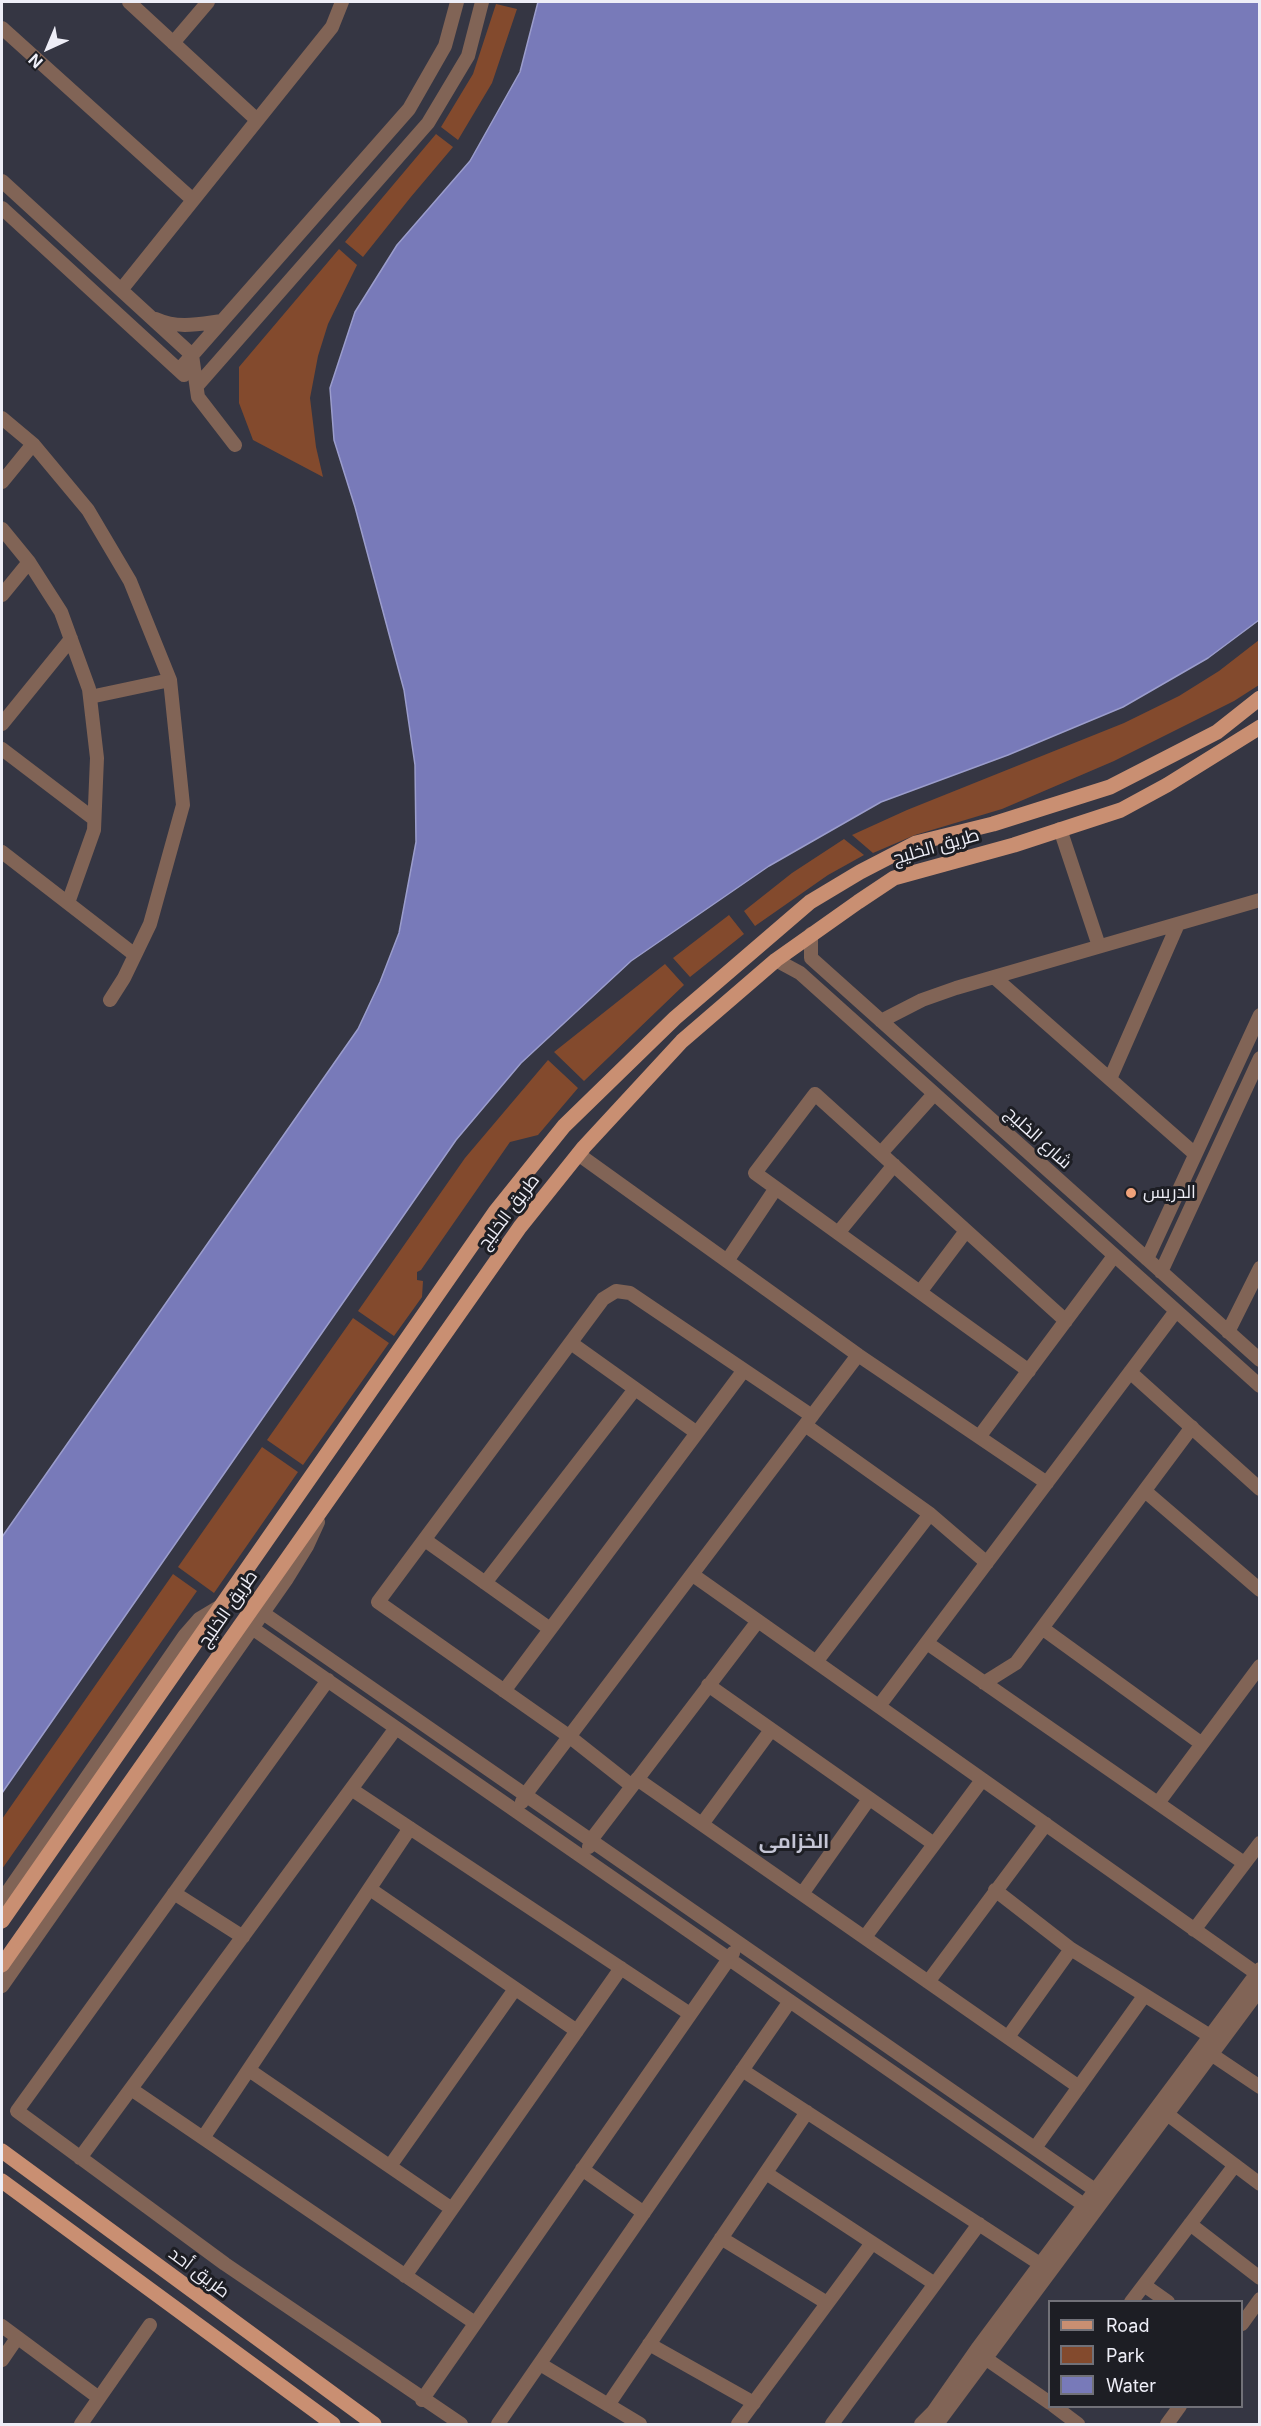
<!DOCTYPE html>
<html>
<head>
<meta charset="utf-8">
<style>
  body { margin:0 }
  #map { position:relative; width:1261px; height:2426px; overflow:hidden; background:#353643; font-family:Inter,sans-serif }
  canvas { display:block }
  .frame { position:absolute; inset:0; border:3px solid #eeeef7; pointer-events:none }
  .legend { position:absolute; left:1048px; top:2300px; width:195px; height:108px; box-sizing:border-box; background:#1d1e24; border:2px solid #717178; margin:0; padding:8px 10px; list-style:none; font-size:18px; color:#eeeef7 }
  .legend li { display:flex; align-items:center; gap:12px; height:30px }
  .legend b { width:30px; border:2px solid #717178 }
  .north { position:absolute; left:18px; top:18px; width:60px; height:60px; -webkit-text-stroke:4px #1d1e24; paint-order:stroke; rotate:224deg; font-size:16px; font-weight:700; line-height:24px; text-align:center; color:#eeeef7 }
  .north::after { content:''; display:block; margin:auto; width:21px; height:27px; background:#eeeef7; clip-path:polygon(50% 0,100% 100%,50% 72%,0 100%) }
</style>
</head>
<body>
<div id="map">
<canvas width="1261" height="2426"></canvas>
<div class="frame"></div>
<ul class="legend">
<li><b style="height:8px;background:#c98f72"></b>Road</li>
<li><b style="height:16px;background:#834a2d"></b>Park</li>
<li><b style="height:16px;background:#787ab9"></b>Water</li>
</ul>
<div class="north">N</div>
</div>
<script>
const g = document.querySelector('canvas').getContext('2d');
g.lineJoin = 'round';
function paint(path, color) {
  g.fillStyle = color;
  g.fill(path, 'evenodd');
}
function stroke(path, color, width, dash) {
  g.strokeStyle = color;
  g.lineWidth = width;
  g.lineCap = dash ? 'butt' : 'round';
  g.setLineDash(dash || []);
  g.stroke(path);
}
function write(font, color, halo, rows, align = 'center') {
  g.font = font + ' Inter,Cairo,sans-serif';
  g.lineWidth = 6;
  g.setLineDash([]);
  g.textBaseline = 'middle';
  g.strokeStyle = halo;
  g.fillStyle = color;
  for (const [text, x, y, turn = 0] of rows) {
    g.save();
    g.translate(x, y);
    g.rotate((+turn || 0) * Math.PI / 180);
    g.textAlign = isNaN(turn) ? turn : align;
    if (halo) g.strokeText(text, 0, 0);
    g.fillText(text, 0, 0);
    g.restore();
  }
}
const green = new Path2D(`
  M496 4 517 9 492 83 458 140 441 127 473 74Z
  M436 134 453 147 410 198 363 257 345 242Z
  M339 249 357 265 328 324 318 356 310 398 316 447 323 477 253 440 239 403V367Z
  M1259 640V685L1234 701 1114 761 1002 809 915 835 873 853 852 835 907 810 1124 723 1179 696 1219 671Z
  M844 839 864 855 828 875 755 926 744 911 792 873Z
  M729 915 744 934 690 977 673 958Z
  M665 964 684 985 584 1081 554 1052Z
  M548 1060 578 1088 538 1135 510 1142 421 1270 417 1272V1280L423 1281 422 1297 394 1336 358 1311 465 1158Z
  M353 1318 389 1343 303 1465 267 1440Z
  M262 1447 298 1472 214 1593 178 1567Z
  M173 1574 197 1591 2 1869V1819Z`);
const water = new Path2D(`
  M538 2H1259V620L1208 658 1123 707 1008 755 881 802 769 866 631 961 521 1063 456 1140 2 1793V1537L358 1029 380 982 399 933 416 842 415 765 404 690 355 507 334 440 330 388 355 312 397 245 470 161 520 72Z`);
const minor = new Path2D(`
  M129 2 257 120
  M2 28 193 200
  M173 43 208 2
  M2 181 192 355 198 397 235 445
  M2 208 184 375
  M121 290 332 27 342 2
  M156 319C178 329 199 324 222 321
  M179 370 409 109 445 46 457 2
  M197 386 428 123 468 56 482 2
  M2 418 33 444 2 482
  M33 444 88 510 130 581 170 680 183 805 150 924 124 978 110 1000
  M2 529 29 562 61 612 89 689 97 758 94 830 68 903
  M2 595 29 562
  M90 697 170 680
  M2 724 71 639
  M2 749 94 819
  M1060 829 1099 946
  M2 852 135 955
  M811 934V958L1260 1360
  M776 960 800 973 1260 1386
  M994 977 1195 1154
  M881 1021 922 1000 956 988 1260 900
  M1110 1079 1178 924
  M881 1153 934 1094
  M578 1154 858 1355 1047 1483
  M838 1233 894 1165
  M1147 1259 1260 1015
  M727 1261 776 1188
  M1161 1272 1260 1058
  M920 1292 966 1231
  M1228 1332 1260 1268
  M571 1343 697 1433
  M1029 1371 755 1173 815 1094 1066 1321
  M1130 1372 1260 1489
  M805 1425 930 1514 816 1662
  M979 1437 1114 1256
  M1145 1491 1260 1590
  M930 1514 987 1563
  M425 1540 550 1629
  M693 1575 1256 1973
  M485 1583 635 1389
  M263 1613 1105 2197
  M252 1628 1094 2212
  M1042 1628 1202 1744
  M927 1643 1244 1863
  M328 1680 17 2111 225 2264 461 2424
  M984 1683 1016 1663 1192 1427
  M708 1685 934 1844
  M504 1691 744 1370
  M879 1706 1176 1311
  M637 1779 1079 2087
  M632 1786 570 1737 378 1602 603 1299 616 1291 630 1293 812 1416
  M351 1789 690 2014
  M522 1802 525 1795 858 1355
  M1158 1803 1260 1666
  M702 1824 771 1730
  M589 1847 591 1840 758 1621
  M370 1889 577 2031
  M995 1890 1071 1949 1210 2036
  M174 1893 243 1937
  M802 1894 869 1799
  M2 1900 185 1635 199 1619 219 1607
  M1194 1930 1260 1843
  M865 1937 982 1780
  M928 1982 1046 1824
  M2 1986 286 1580 307 1546 318 1522
  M1008 2037 1071 1949
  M1211 2054 1260 2087
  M249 2070 452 2209
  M742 2070 1040 2264
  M131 2089 475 2323
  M1167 2114 1260 2184
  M203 2138 410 1828
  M1035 2148 1144 1996
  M80 2158 396 1728
  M390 2166 515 1989
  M582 2169 644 2213
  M766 2173 935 2284
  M1190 2224 1260 2278
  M721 2238 827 2303
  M405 2276 621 1968
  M1144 2285 1168 2302
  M1131 2302 1235 2165
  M1242 2324 1260 2299
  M2 2326 99 2398
  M649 2344 754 2403
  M985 2358 1050 2403
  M2 2360 17 2338
  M540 2364 640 2424
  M422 2400 733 1953
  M608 2405 807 2112
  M1054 2406 1078 2424
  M81 2424 150 2325
  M498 2424 790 2001
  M738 2424 872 2243
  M832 2424 979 2224
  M921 2424 933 2412 977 2349 1260 1969
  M937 2424 1260 1989
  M1167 2424 1180 2406`);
const major = new Path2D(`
  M2 1921 495 1212 564 1126 675 1018 810 902 860 872 916 843 993 824 1110 787 1217 732 1260 698
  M2 1965 520 1227 584 1147 682 1041 776 960 858 902 894 878 1014 845 1121 810 1167 785 1260 727
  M2 2151 374 2424
  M2 2181 333 2424`);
const markers = [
  [1131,1193,6,"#f0a27a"]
];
const streetNames = [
  ["طريق الخليج",936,847,-16],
  ["شارع الخليج",1038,1138,42],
  ["طريق الخليج",509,1212,-53],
  ["طريق الخليج",228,1609,-55],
  ["طريق أحد",199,2273,37]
];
const poiNames = [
  ["الدريس",1143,1193]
];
const neighbourhoodNames = [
  ["الخزامى",794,1842]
];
paint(green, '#834a2d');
paint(water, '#787ab9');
stroke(water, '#9b9dcc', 1.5);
stroke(minor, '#816456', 14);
stroke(major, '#c98f72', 15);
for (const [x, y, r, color] of markers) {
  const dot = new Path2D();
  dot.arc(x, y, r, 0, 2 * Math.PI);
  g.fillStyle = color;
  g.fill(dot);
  stroke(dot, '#1d1e24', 2);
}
write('18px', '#eeeef7', '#1d1e24', streetNames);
write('18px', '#eeeef7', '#1d1e24', poiNames, 'left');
write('bold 20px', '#c4c5d5', '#1d1e24', neighbourhoodNames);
</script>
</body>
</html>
